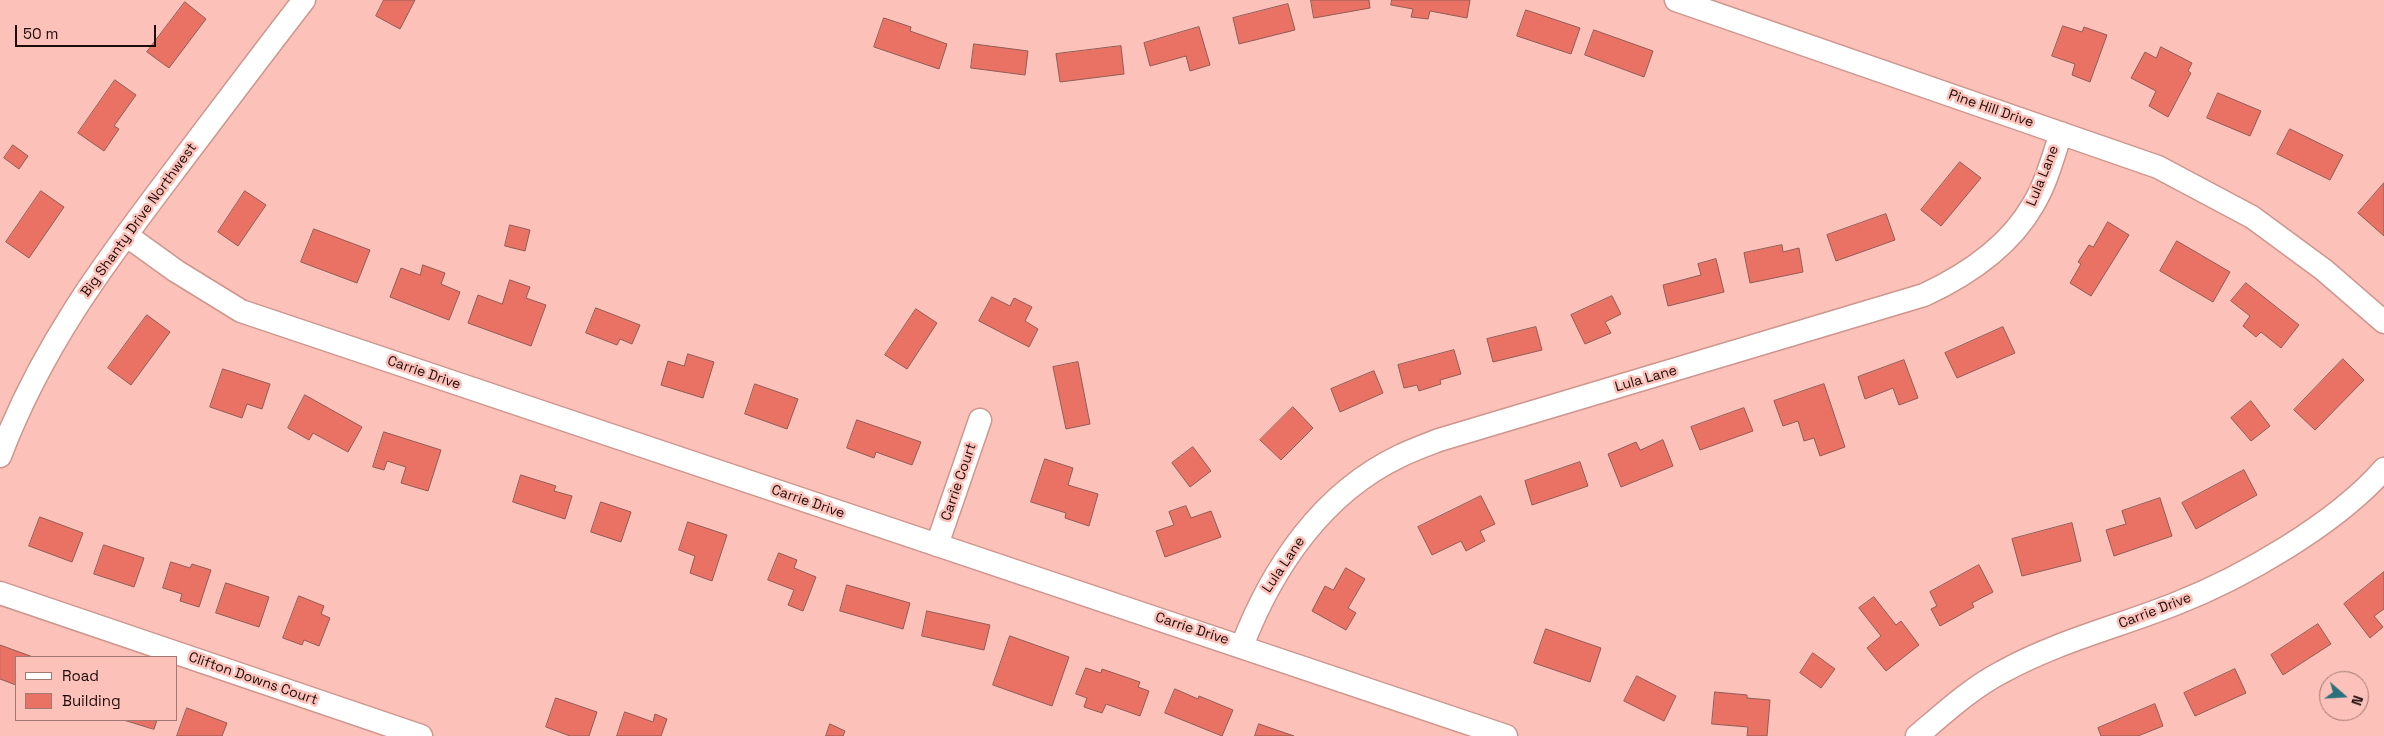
<!DOCTYPE html>
<html>
<head>
<meta charset="utf-8">
<style>
  body { margin:0 }
  #map { position:relative; width:2384px; height:736px; overflow:hidden; background:#fcc1b9; font-family:"Space Grotesk",sans-serif }
  canvas { display:block }
  .legend { position:absolute; left:15px; top:656px; width:162px; height:65px; box-sizing:border-box; background:#fcc1b9; border:1px solid #a37873; margin:0; padding:6px 9px; list-style:none; font-size:15px; color:#1e0b09 }
  .legend li { display:flex; align-items:center; gap:10px; height:25px }
  .legend b { width:25px; border:1px solid #a37873 }
  .north { position:absolute; left:2319px; top:671px; width:50px; height:50px; box-sizing:border-box; background:#fcc1b9; border:1px solid #a37873; border-radius:50%; rotate:109deg; font-size:14px; font-weight:700; line-height:20px; text-align:center; color:#1e0b09 }
  .north::after { content:''; display:block; margin:auto; width:18px; height:22px; background:#29727c; clip-path:polygon(50% 0,100% 100%,50% 72%,0 100%) }
  .scale { position:absolute; left:15px; top:25px; width:141px; height:22px; box-sizing:border-box; border:2px solid #1e0b09; border-top:0; padding-left:6px; font-size:15px; line-height:18px; white-space:nowrap; color:#1e0b09; -webkit-text-stroke:4px #fcc1b9; paint-order:stroke }
</style>
</head>
<body>
<div id="map">
<canvas width="2384" height="736"></canvas>
<ul class="legend">
<li><b style="height:6px;background:#fff"></b>Road</li>
<li><b style="height:14px;background:#e97265"></b>Building</li>
</ul>
<div class="north">N</div>
<div class="scale">50 m</div>
</div>
<script>
const g = document.querySelector('canvas').getContext('2d');
g.lineJoin = 'round';
function paint(path, color) {
  g.fillStyle = color;
  g.fill(path, 'evenodd');
}
function stroke(path, color, width, dash) {
  g.strokeStyle = color;
  g.lineWidth = width;
  g.lineCap = dash ? 'butt' : 'round';
  g.setLineDash(dash || []);
  g.stroke(path);
}
function write(font, color, halo, rows, align = 'center') {
  g.font = font + ' "Space Grotesk",sans-serif';
  g.lineWidth = 5;
  g.setLineDash([]);
  g.textBaseline = 'middle';
  g.strokeStyle = halo;
  g.fillStyle = color;
  for (const [text, x, y, turn = 0] of rows) {
    g.save();
    g.translate(x, y);
    g.rotate((+turn || 0) * Math.PI / 180);
    g.textAlign = isNaN(turn) ? turn : align;
    if (halo) g.strokeText(text, 0, 0);
    g.fillText(text, 0, 0);
    g.restore();
  }
}
const building = new Path2D(`
  M384 0H415L400 29 376 16Z
  M1311 0H1369L1370 8 1314 18Z
  M1392 0H1470L1467 18 1430 11 1428 19 1411 17 1413 9 1391 5Z
  M185 2 206 19 169 68 147 52Z
  M1288 4 1295 30 1239 44 1233 18Z
  M1526 10 1580 28 1571 54 1517 36Z
  M884 18 911 27 910 31 947 44 939 69 874 47Z
  M2063 26 2082 32 2084 27 2107 35 2090 82 2072 75 2075 64 2052 56Z
  M1199 27 1210 65 1190 71 1186 56 1150 66 1144 43Z
  M1594 30 1653 51 1644 77 1585 55Z
  M974 44 1028 51 1025 75 971 68Z
  M1121 46 1124 74 1060 82 1056 54Z
  M2161 47 2192 63 2188 71 2191 73 2168 117 2149 106 2156 91 2131 78 2145 52 2156 58Z
  M115 80 136 95 114 126 119 129 104 151 78 133Z
  M2218 93 2261 111 2250 136 2207 118Z
  M2290 129 2343 155 2330 180 2277 154Z
  M13 145 28 156 19 169 4 158Z
  M1960 162 1981 178 1941 226 1921 210Z
  M2384 183V236L2358 213Z
  M41 191 64 207 29 258 6 242Z
  M245 191 266 205 238 246 218 232Z
  M1886 214 1895 240 1836 261 1827 235Z
  M2108 222 2129 235 2091 296 2070 283 2081 264 2078 262 2089 245 2093 247Z
  M510 225 530 230 525 251 505 246Z
  M314 229 370 250 357 283 301 262Z
  M2177 241 2230 272 2213 302 2160 271Z
  M1782 245 1783 252 1799 248 1803 272 1750 283 1744 253Z
  M1716 259 1724 292 1668 306 1663 285 1701 275 1698 264Z
  M423 265 445 273 441 284 460 292 449 320 390 297 401 268 420 275Z
  M510 280 530 287 526 298 546 305 531 346 468 323 478 295 502 304Z
  M2246 283 2299 325 2281 348 2261 332 2256 337 2243 326 2250 316 2231 301Z
  M1612 296 1621 314 1605 322 1611 333 1585 344 1571 315Z
  M992 297 1010 306 1014 298 1032 307 1025 321 1038 329 1029 347 979 321Z
  M596 308 640 325 632 344 620 339 617 345 586 333Z
  M916 309 937 323 907 369 885 355Z
  M147 315 170 332 131 385 108 368Z
  M1536 327 1542 350 1493 362 1487 339Z
  M2003 327 2015 353 1957 378 1945 353Z
  M1454 350 1461 374 1440 380 1441 384 1419 391 1417 385 1404 388 1398 365Z
  M688 354 714 362 703 398 661 385 668 361 684 366Z
  M2343 359 2364 380 2315 430 2294 410Z
  M1904 360 1918 398 1899 405 1893 388 1865 399 1858 377Z
  M1078 362 1090 424 1066 429 1053 367Z
  M223 369 270 384 262 409 247 404 242 418 210 407Z
  M1374 371 1383 393 1340 412 1331 389Z
  M755 384 798 399 787 429 745 414Z
  M1824 384 1845 447 1820 456 1814 438 1804 441 1798 421 1783 426 1774 401Z
  M305 395 362 427 348 452 313 433 309 440 288 428Z
  M2251 401 2270 426 2251 441 2231 418Z
  M1293 407 1313 428 1281 460 1260 440Z
  M1744 408 1753 431 1700 450 1691 427Z
  M857 420 921 442 912 465 876 452 874 458 847 448Z
  M384 432 441 450 428 491 401 483 406 467 387 461 384 470 373 467Z
  M1663 440 1673 466 1621 487 1608 454 1636 442 1640 450Z
  M1193 447 1211 471 1190 487 1172 463Z
  M1045 459 1073 468 1068 485 1098 494 1089 526 1065 518 1066 513 1031 502Z
  M1580 462 1588 486 1532 505 1525 481Z
  M2244 470 2257 495 2196 529 2182 503Z
  M521 475 556 486 554 491 572 496 565 519 513 502Z
  M1481 496 1495 524 1480 531 1485 541 1466 551 1461 541 1432 555 1418 527Z
  M2160 498 2172 536 2114 556 2106 530 2126 524 2122 511Z
  M601 502 631 512 621 542 591 532Z
  M1186 506 1191 518 1211 511 1221 537 1165 557 1156 531 1174 525 1169 512Z
  M40 517 83 533 72 562 29 546Z
  M688 522 727 535 712 581 690 573 695 556 679 550Z
  M2072 523 2081 561 2022 576 2012 539Z
  M104 545 144 558 134 587 94 574Z
  M779 553 797 560 794 568 816 577 803 611 788 605 794 590 768 580Z
  M171 562 190 568 192 564 211 570 199 607 180 601 182 594 163 588Z
  M1979 565 1993 592 1972 603 1974 607 1940 626 1931 609 1937 606 1930 592Z
  M1346 568 1365 579 1348 608 1356 613 1346 630 1312 611 1325 586 1333 590Z
  M2384 572V609L2374 616 2383 627 2370 638 2344 604Z
  M226 583 269 597 259 627 216 613Z
  M847 585 910 603 903 629 840 611Z
  M299 596 324 606 321 614 330 618 319 646 304 640 302 645 283 638Z
  M1874 597 1896 625 1901 621 1919 645 1886 671 1867 648 1881 636 1859 608Z
  M927 611 990 625 984 650 922 636Z
  M2318 624 2331 644 2283 675 2271 655Z
  M1546 629 1601 648 1590 682 1534 663Z
  M1010 636 1069 657 1052 706 993 685Z
  M0 645 33 657H16V685L0 679Z
  M1813 653 1835 669 1821 688 1800 673Z
  M1086 668 1101 673 1102 669 1140 682 1138 687 1149 691 1140 716 1106 704 1102 713 1084 707 1087 698 1076 694Z
  M2235 669 2246 693 2195 716 2184 693Z
  M1637 676 1676 696 1664 721 1624 701Z
  M1175 689 1198 699 1199 696 1233 710 1222 736 1165 713Z
  M1715 692 1747 695V698L1770 700 1767 736H1747L1748 727 1712 724Z
  M556 698 597 712 589 736H570L546 727Z
  M2155 704 2163 726 2138 736H2101L2098 728Z
  M187 708 227 723 222 736H177Z
  M625 712 653 722 655 714 667 719 661 736H617Z
  M124 720H157L154 729Z
  M830 724 845 731 843 736H826Z
  M1259 724 1294 736H1255Z`);
const minor = new Path2D(`
  M1676 0 2158 167 2252 217 2324 270 2384 322
  M126 235 176 271 241 311 1506 736
  M0 456C41 348 102 266 171 175 215 117 259 58 304 0
  M937 545 980 420
  M0 593 421 736
  M1242 646C1272 568 1322 493 1400 456 1412 450 1426 445 1439 440L1924 295C1967 275 2009 247 2033 205 2046 184 2053 157 2061 133
  M1917 736C1943 714 1971 688 2002 672 2056 642 2117 627 2175 604 2242 578 2336 524 2384 469`);
const streetNames = [
  ["Pine Hill Drive",1991,109,19],
  ["Lula Lane",2043,176,-68],
  ["Big Shanty Drive Northwest",139,220,-54],
  ["Carrie Drive",424,373,19],
  ["Lula Lane",1646,379,-16],
  ["Carrie Court",959,482,-71],
  ["Carrie Drive",808,502,19],
  ["Lula Lane",1284,565,-56],
  ["Carrie Drive",2155,611,-21],
  ["Carrie Drive",1192,629,18],
  ["Clifton Downs Court",253,679,19]
];
paint(building, '#e97265');
stroke(building, '#8f5c55', 1);
stroke(minor, '#cd968e', 25);
stroke(minor, '#fff', 22);
write('14px', '#1e0b09', '#fcc1b9', streetNames);
</script>
</body>
</html>
